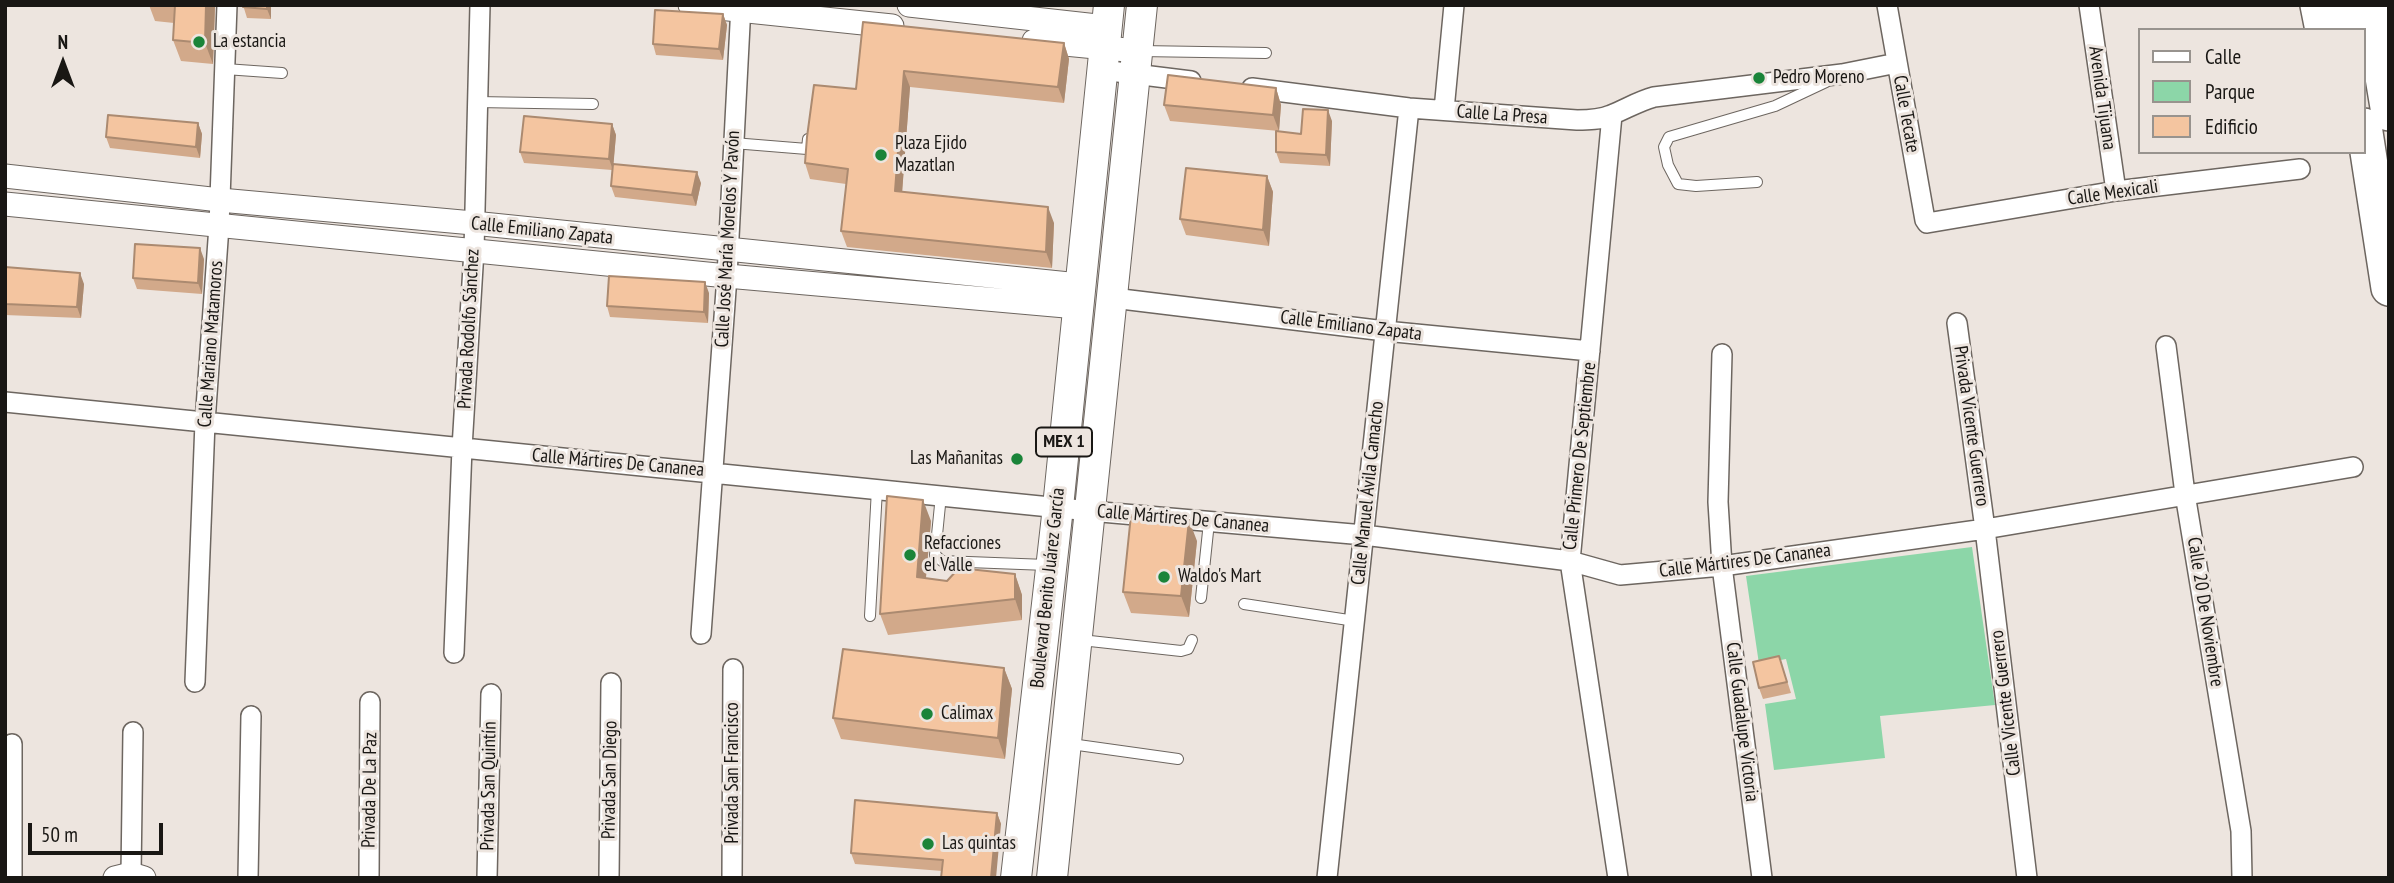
<!DOCTYPE html>
<html>
<head>
<meta charset="utf-8">
<style>
  body { margin:0 }
  #map { position:relative; width:2394px; height:883px; overflow:hidden; background:#ede5df; font-family:"PT Sans Narrow",sans-serif }
  canvas { display:block }
  .frame { position:absolute; inset:0; border:7px solid #191714; pointer-events:none }
  .legend { position:absolute; left:2138px; top:28px; width:228px; height:126px; box-sizing:border-box; background:#ede5df; border:2px solid #98938e; margin:0; padding:9px 12px; list-style:none; font-size:21px; color:#191714 }
  .legend li { display:flex; align-items:center; gap:14px; height:35px }
  .legend b { width:35px; border:2px solid #98938e }
  .north { position:absolute; left:28px; top:28px; width:70px; height:70px; -webkit-text-stroke:5px #ede5df; paint-order:stroke; rotate:0deg; font-size:19px; font-weight:700; line-height:28px; text-align:center; color:#191714 }
  .north::after { content:''; display:block; margin:auto; width:24px; height:32px; background:#191714; clip-path:polygon(50% 0,100% 100%,50% 72%,0 100%) }
  .scale { position:absolute; left:28px; top:823px; width:135px; height:32px; box-sizing:border-box; border:4px solid #191714; border-top:0; padding-left:9px; font-size:21px; line-height:24px; white-space:nowrap; color:#191714; -webkit-text-stroke:5px #ede5df; paint-order:stroke }
</style>
</head>
<body>
<div id="map">
<canvas width="2394" height="883"></canvas>
<div class="frame"></div>
<ul class="legend">
<li><b style="height:9px;background:#fff"></b>Calle</li>
<li><b style="height:19px;background:#8cd6a8"></b>Parque</li>
<li><b style="height:19px;background:#f4c5a0"></b>Edificio</li>
</ul>
<div class="north">N</div>
<div class="scale">50 m</div>
</div>
<script>
const g = document.querySelector('canvas').getContext('2d');
g.lineJoin = 'round';
function paint(path, color) {
  g.fillStyle = color;
  g.fill(path, 'evenodd');
}
function stroke(path, color, width, dash) {
  g.strokeStyle = color;
  g.lineWidth = width;
  g.lineCap = dash ? 'butt' : 'round';
  g.setLineDash(dash || []);
  g.stroke(path);
}
function write(font, color, halo, rows, align = 'center') {
  g.font = font + ' "PT Sans Narrow",sans-serif';
  g.lineWidth = 6;
  g.setLineDash([]);
  g.textBaseline = 'middle';
  g.strokeStyle = halo;
  g.fillStyle = color;
  for (const [text, x, y, turn = 0] of rows) {
    g.save();
    g.translate(x, y);
    g.rotate((+turn || 0) * Math.PI / 180);
    g.textAlign = isNaN(turn) ? turn : align;
    if (halo) g.strokeText(text, 0, 0);
    g.fillText(text, 0, 0);
    g.restore();
  }
}
const green = new Path2D(`
  M1972 547 1995 705 1880 716 1885 758 1774 770 1765 704 1796 699 1786 659 1759 664 1746 576Z`);
const service = new Path2D(`
  M1140 51 1266 53
  M225 69 282 73
  M477 102 593 104
  M733 143 807 149 808 139
  M1757 182 1696 186 1678 184 1668 165 1664 147 1669 137 1775 106 1826 82
  M941 495 935 555 942 561 1047 565
  M1201 598 1209 522
  M1244 604 1355 621
  M870 616 877 489
  M1081 640 1181 651 1188 649 1192 640
  M1071 744 1178 759`);
const minor = new Path2D(`
  M1887 5 1925 220 1927 223 2116 191 2300 169
  M2089 5 2116 191
  M1102 70 1191 81
  M1252 88 1409 108 1577 120C1588 120 1600 120 1611 115 1626 109 1639 101 1654 97L1842 74 1897 63
  M1444 110 1454 5
  M1612 115 1570 561 1618 878
  M1113 298 1385 331 1590 351
  M1957 323 1985 529 2027 878
  M2166 346 2185 494 2241 831 2242 878
  M1722 354 1718 502 1722 566 1762 878
  M5 402 1090 511 1364 535 1570 561 1620 575 1722 566 1985 529 2353 467
  M701 634 727 276 741 5
  M454 653 462 448 474 250 480 5
  M195 682 205 422 219 226 227 5
  M131 874 133 732
  M12 878V744
  M248 878 251 716
  M369 878 370 702
  M487 878 491 694
  M609 878 611 683
  M732 878 733 669
  M1327 878 1409 108`);
const tertiary = new Path2D(`
  M690 5 892 26
  M909 5 1106 27
  M1034 41 1137 51
  M5 176 220 200 473 223 1079 285
  M5 204 727 276 1077 307
  M115 878 131 874 144 878`);
const primary = new Path2D(`
  M1016 878 1058 507 1109 5
  M1052 878 1142 5`);
const motorway = new Path2D(`
  M2318 5 2323 30
  M2346 5 2350 30
  M2371 5 2389 113
  M2364 126 2389 288`);
const wall = new Path2D(`
  M149 5H215L213 64 181 61 173 40 174 23 155 21Z
  M243 5H271V19L247 18Z
  M723 14 727 25 723 60 656 55 653 44Z
  M863 22 1064 43 1069 59 1064 103 910 87 902 192 1054 223 1052 268 847 247 841 231 846 184 810 179 805 163 856 89Z
  M1276 88 1281 105 1279 131 1170 121 1164 105Z
  M1332 121 1330 166 1280 163 1276 152 1301 134Z
  M198 123 202 134 200 158 110 148 106 137Z
  M612 124 616 135 613 166 701 183 696 206 615 197 611 186 612 170 524 163 520 152Z
  M1267 176 1273 192 1269 246 1186 235 1180 219Z
  M204 259 202 294 137 289 133 278Z
  M5 267 84 284 81 318 5 315Z
  M709 293 708 323 610 317 607 306Z
  M931 521 926 578 947 581 1015 574 1022 595V620L888 635 880 614Z
  M1197 541 1189 617 1131 613 1123 592Z
  M1779 656 1791 693 1763 699 1759 688Z
  M1004 668 1012 689 1005 759 841 739 833 718Z
  M997 813 1001 824 942 871 855 864 851 853Z`);
const shadedWall = new Path2D(`
  M206 5H215L213 64 205 43Z
  M267 5H271V19L267 9Z
  M723 14 727 25 723 60 719 49Z
  M1064 43 1069 59 1064 103 1058 87Z
  M904 71 910 87 901 207 895 191Z
  M1276 88 1281 105 1279 131 1273 115Z
  M1328 110 1332 121 1330 166 1326 155Z
  M198 123 202 134 200 158 196 147Z
  M612 124 616 135 613 170 609 159Z
  M697 172 701 183 696 206 692 195Z
  M1267 176 1273 192 1269 246 1263 230Z
  M1048 207 1054 223 1052 268 1046 252Z
  M200 248 204 259 202 294 198 283Z
  M80 273 84 284 81 318 77 307Z
  M705 282 709 293 708 323 704 312Z
  M923 500 931 521 924 598 917 577Z
  M1189 520 1197 541 1189 617 1181 596Z
  M1015 574 1022 595V620L1015 599Z
  M1004 668 1012 689 1005 759 998 738Z
  M997 813 1001 824 996 878H991Z`);
const building = new Path2D(`
  M175 5H206L205 43 173 40Z
  M243 5H267V9L243 7Z
  M655 10 723 14 719 49 653 44Z
  M863 22 1064 43 1058 87 904 71 895 191 1048 207 1046 252 841 231 848 169 805 163 807 137 814 85 856 89Z
  M1168 75 1276 88 1273 115 1164 105Z
  M1303 109 1328 110 1326 155 1276 152V131L1301 134Z
  M108 115 198 123 196 147 106 137Z
  M524 116 612 124 609 159 520 152Z
  M613 164 697 172 692 195 611 186Z
  M1186 168 1267 176 1263 230 1180 219Z
  M135 244 200 248 198 283 133 278Z
  M5 267 80 273 77 307 5 304Z
  M609 276 705 282 704 312 607 306Z
  M887 496 923 500 917 577 947 581 959 568 1015 574V599L880 614Z
  M1131 515 1189 520 1181 596 1123 592Z
  M843 649 1004 668 998 738 833 718Z
  M1779 656 1787 682 1759 688 1753 662Z
  M855 800 997 813 991 878H941L943 860 851 853Z`);
const markers = [
  [199,42,7,"#1a8439"],
  [1759,78,7,"#1a8439"],
  [881,155,7,"#1a8439"],
  [1017,459,7,"#1a8439"],
  [910,555,7,"#1a8439"],
  [1164,577,7,"#1a8439"],
  [927,714,7,"#1a8439"],
  [928,844,7,"#1a8439"]
];
const shields = [
  [1064,442,56]
];
const shieldNames = [
  ["MEX 1",1064,442]
];
const poiNames = [
  ["La estancia",213,42],
  ["Pedro Moreno",1773,78],
  ["Plaza Ejido",895,144],
  ["Mazatlan",895,166],
  ["Las Mañanitas",1003,459,"right"],
  ["Refacciones",924,544],
  ["el Valle",924,566],
  ["Waldo's Mart",1178,577],
  ["Calimax",941,714],
  ["Las quintas",942,844]
];
const streetNames = [
  ["Avenida Tijuana",2102,98,82],
  ["Calle Tecate",1906,114,80],
  ["Calle La Presa",1502,115,4],
  ["Calle Mexicali",2113,193,-8],
  ["Calle Emiliano Zapata",542,231,6],
  ["Calle José María Morelos Y Pavón",728,239,-87],
  ["Calle Emiliano Zapata",1351,326,7],
  ["Privada Rodolfo Sánchez",469,329,-87],
  ["Calle Mariano Matamoros",211,344,-86],
  ["Privada Vicente Guerrero",1971,426,82],
  ["Calle Primero De Septiembre",1580,456,-84],
  ["Calle Mártires De Cananea",618,463,5],
  ["Calle Manuel Ávila Camacho",1368,493,-84],
  ["Calle Mártires De Cananea",1183,519,5],
  ["Calle Mártires De Cananea",1745,561,-7],
  ["Boulevard Benito Juárez García",1048,588,-84],
  ["Calle 20 De Noviembre",2205,612,81],
  ["Calle Vicente Guerrero",2006,703,-97],
  ["Calle Guadalupe Victoria",1742,722,83],
  ["Privada San Francisco",733,773,-90],
  ["Privada San Diego",610,780,-89],
  ["Privada San Quintín",489,786,-89],
  ["Privada De La Paz",370,790,-89]
];
paint(green, '#8cd6a8');
stroke(service, '#6d6660', 12);
stroke(minor, '#6d6660', 22);
stroke(tertiary, '#6d6660', 25);
stroke(primary, '#6d6660', 32);
stroke(motorway, '#6d6660', 38);
stroke(service, '#fff', 10);
stroke(minor, '#fff', 19);
stroke(tertiary, '#fff', 23);
stroke(primary, '#fff', 30);
stroke(motorway, '#fff', 35);
paint(wall, '#d2a98a');
paint(shadedWall, '#ab8a70');
paint(building, '#f4c5a0');
stroke(building, '#ab8a70', 2);
for (const [x, y, r, color] of markers) {
  const dot = new Path2D();
  dot.arc(x, y, r, 0, 2 * Math.PI);
  g.fillStyle = color;
  g.fill(dot);
  stroke(dot, '#ede5df', 2.5);
}
for (const [x, y, w] of shields) {
  const box = new Path2D();
  box.roundRect(x - w / 2, y - 14.5, w, 29, 5);
  g.fillStyle = '#ede5df';
  g.fill(box);
  stroke(box, '#191714', 2);
}
write('bold 18px', '#191714', null, shieldNames);
write('19px', '#191714', '#ede5df', poiNames, 'left');
write('19px', '#191714', '#ede5df', streetNames);
</script>
</body>
</html>
